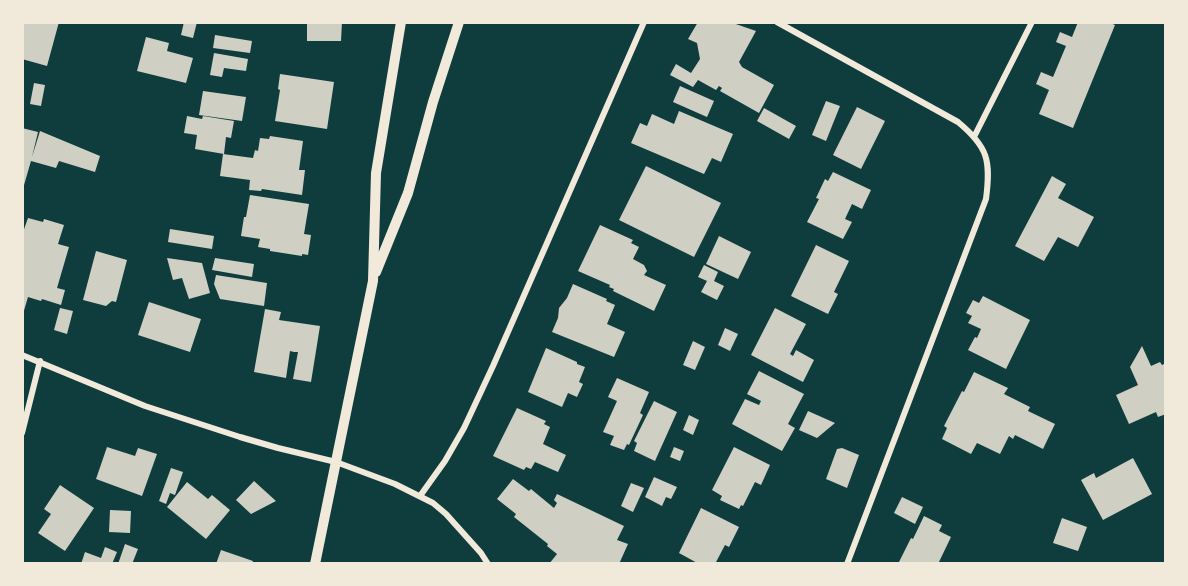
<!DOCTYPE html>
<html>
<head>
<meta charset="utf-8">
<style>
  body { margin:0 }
  #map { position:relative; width:1188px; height:586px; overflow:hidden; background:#0f3d3e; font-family:Lato,sans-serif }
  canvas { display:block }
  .frame { position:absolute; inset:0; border:24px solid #f1e9da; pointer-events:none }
</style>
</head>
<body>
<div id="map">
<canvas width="1188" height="586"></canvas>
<div class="frame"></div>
</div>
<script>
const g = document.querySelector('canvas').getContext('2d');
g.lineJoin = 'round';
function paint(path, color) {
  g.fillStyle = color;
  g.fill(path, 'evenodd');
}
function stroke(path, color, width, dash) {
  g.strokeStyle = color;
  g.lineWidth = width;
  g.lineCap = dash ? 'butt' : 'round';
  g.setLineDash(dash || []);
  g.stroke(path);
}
const building = new Path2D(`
  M22 22H59L47 66 22 59Z
  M184 22H197L193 38 181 35Z
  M307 22H342L341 41H307Z
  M698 22H730L756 31 739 62 742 67 774 85 759 113 720 91 722 88 719 86 716 90 698 80 693 87 670 75 676 64 691 73 700 59 697 43 688 39Z
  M1078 22H1108L1115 25 1073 128 1039 114 1049 90 1036 84 1041 72 1053 77 1066 46 1056 42 1060 32 1072 37Z
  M215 35 252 41 250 53 213 48Z
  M146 37 169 43 167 51 193 58 186 83 137 71Z
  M214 53 248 59 246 71 224 68 222 77 210 75Z
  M280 74 334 82 327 129 275 121 280 90 278 89Z
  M34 83 45 85 41 106 30 104Z
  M680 86 714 101 707 117 673 102Z
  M203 91 246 97 242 121 199 115Z
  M826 101 840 106 826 141 812 135Z
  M857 107 885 121 861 169 833 155Z
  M764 108 796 126 789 139 757 121Z
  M679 111 733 134 721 162 712 158 704 174 631 143 640 123 647 126 652 114 674 124Z
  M187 116 202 119 203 116 234 121 231 138 226 137 224 154 195 149 197 135 184 133Z
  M22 128 38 132 32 157 40 131 100 156 95 172 59 161 56 168 31 161 22 192Z
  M270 136 303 141 299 170H305L302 195 262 189 261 191 249 190 250 180 220 176 223 154 253 158 255 150 258 151 260 138 269 139Z
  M646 166 721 203 694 257 619 220Z
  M833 172 871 190 862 209 852 204 845 219 852 222 843 239 807 222 819 199 816 198 825 179 828 181Z
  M1052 176 1066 184 1058 198 1094 217 1078 247 1058 237 1044 261 1015 246Z
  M250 195 309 204 304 234 311 235 308 255 302 254V256L270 251V249L258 247 260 239 241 236 244 217H246Z
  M28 218 43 222 44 219 64 225 58 244 69 247 57 288 65 290 61 305 42 299 41 301 28 297 23 314 22 235Z
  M600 225 633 240 631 243 639 247 633 259 644 265 647 271 644 275 666 285 654 311 613 291 614 289 609 287 610 285 578 271Z
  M170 229 214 236 212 249 168 242Z
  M719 236 751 252 738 279 706 264Z
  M816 245 849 261 834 292 838 294 828 314 791 296Z
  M96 251 127 260 116 302 112 301 106 306 83 300Z
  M167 258 202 263 210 293 189 299 182 278 173 280Z
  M215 258 254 264 252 277 212 270Z
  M704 265 718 272 714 281 724 286 717 300 701 292 707 281 698 277Z
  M216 275 267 283 264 306 220 299 214 284Z
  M573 284 607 299 606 301 615 305 607 324 625 332 614 357 552 332 558 318 559 308 567 298Z
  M983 296 1030 320 1006 369 968 350 975 337 977 338 981 329 968 323 972 316 966 313 973 300 979 303Z
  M149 302 201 319 190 352 138 335Z
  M60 308 73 311 67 334 54 330Z
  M775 308 806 324 790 354 793 356 796 350 814 360 803 382 751 355Z
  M265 309 281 312 279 320 320 326 311 382 293 379 298 352H294L290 351 286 378 254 372Z
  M725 328 738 334 730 351 718 345Z
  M693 341 705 347 695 370 683 365Z
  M1142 346 1151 366 1160 362 1162 365 1166 363V414L1158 417 1156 412 1129 424 1116 395 1138 385 1130 367Z
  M546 348 577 362V364L585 367 579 382 583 384 577 397 568 393 562 407 528 392Z
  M759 371 804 394 788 424 795 428 782 451 732 424 745 399 759 405 761 401 747 394Z
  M974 372 1008 388 1004 394 1030 407 1028 411 1055 424 1043 449 1015 435 1013 439 1009 436 1000 454 977 443 971 454 942 439 947 428 944 426 962 391 964 392Z
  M617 378 649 392 640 413 643 415 629 445 627 444 624 450 610 445 614 436 603 432 617 401 608 397Z
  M654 401 677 412 655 461 634 451 637 443 634 441Z
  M517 408 546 421 544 424 550 427 543 444 566 455 558 472 535 462 531 469 526 467 524 470 493 456Z
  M808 411 835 423 817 438 799 430Z
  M689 415 699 420 693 435 683 430Z
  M107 447 135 456 138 448 157 454 142 496 96 479Z
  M674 447 684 451 680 461 670 457Z
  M734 447 770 465 761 485 755 482 743 506 741 505 739 509 720 500 722 496 712 490Z
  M842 448 859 455 847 488 826 479 837 449Z
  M1133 458 1152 494 1103 520 1081 480 1094 473 1096 478Z
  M171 468 183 472 175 495 170 493 166 504 159 501Z
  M654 477 677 487 671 499 666 497 662 506 645 497Z
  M513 479 529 491 531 489 554 508 557 503 554 500 557 494 624 526 617 540 628 544 619 564H549L557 554 547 546 548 544 514 517 516 514 497 499Z
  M254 481 276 501 251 514 236 500Z
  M187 482 208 499 212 495 230 510 206 539 167 507Z
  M631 483 644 488 633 512 621 506Z
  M60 485 94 508 65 551 38 533 51 514 44 509Z
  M902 497 923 507 915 524 894 513Z
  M701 508 739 527 729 547 725 545 715 564H699L679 553Z
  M110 510 131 511 130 533 109 532Z
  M924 516 942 525 939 531 951 537 938 564H898L911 538 913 539Z
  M1062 518 1087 527 1078 551 1053 543Z
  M125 544 138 549 132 564H118Z
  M105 547 117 552 112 564H81L85 552 101 558Z
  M221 550 253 561 252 564H216Z`);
const minor = new Path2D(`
  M777 22 958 122C988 147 991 160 986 199L847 564
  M975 135 1032 22
  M22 355 145 406 240 437 278 448 336 462 395 484 433 503 446 514 481 553 488 564
  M22 433 40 361
  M420 496 445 461 464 428 493 366 644 22`);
const tertiary = new Path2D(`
  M376 272 408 193 433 102 459 22
  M315 564 373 281 376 173 401 22`);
paint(building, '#cfcfc3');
stroke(minor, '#f1e9da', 6);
stroke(tertiary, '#f1e9da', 10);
</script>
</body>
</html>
